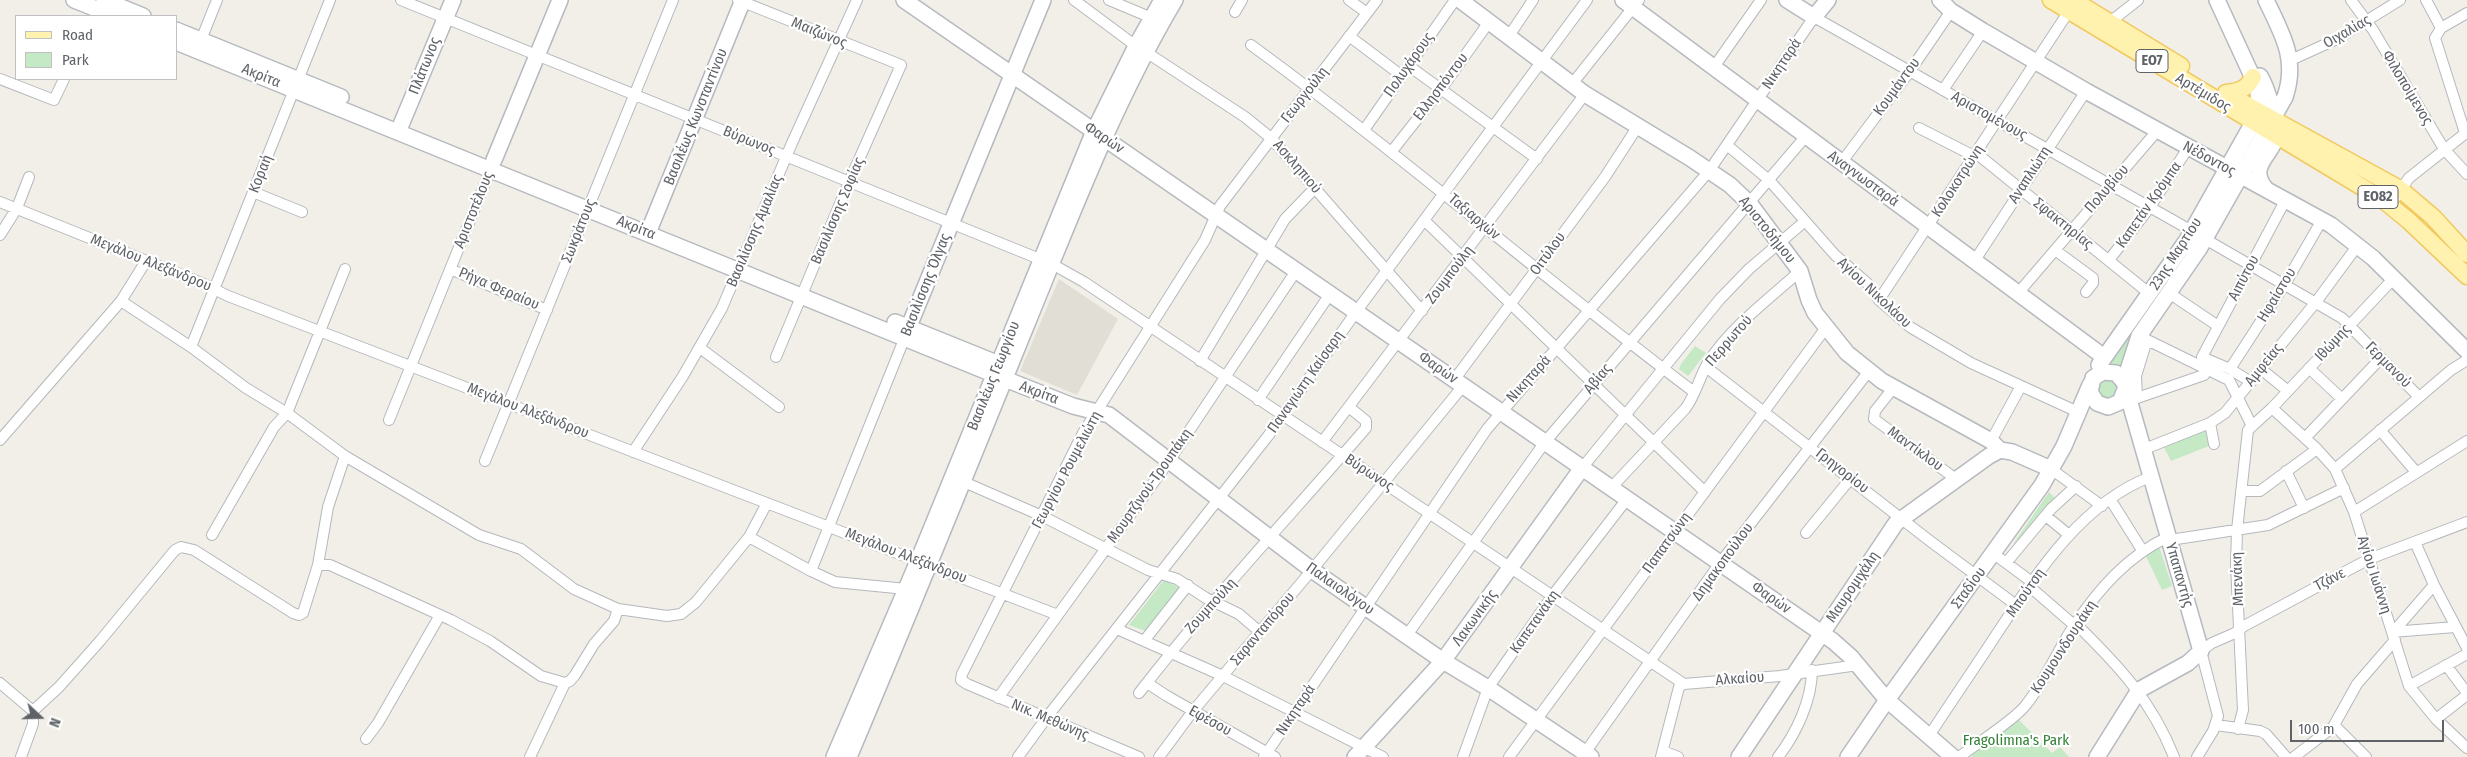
<!DOCTYPE html>
<html>
<head>
<meta charset="utf-8">
<style>
  body { margin:0 }
  #map { position:relative; width:2467px; height:757px; overflow:hidden; background:#f1efe8; font-family:"Fira Sans Condensed",sans-serif }
  canvas { display:block }
  .legend { position:absolute; left:15px; top:15px; width:162px; height:65px; box-sizing:border-box; background:#fff; border:1px solid #bfc1c3; margin:0; padding:6px 9px; list-style:none; font-size:15px; color:#5f6368 }
  .legend li { display:flex; align-items:center; gap:10px; height:25px }
  .legend b { width:25px; border:1px solid #bfc1c3 }
  .north { position:absolute; left:15px; top:692px; width:50px; height:50px; -webkit-text-stroke:4px #fff; paint-order:stroke; rotate:111deg; font-size:14px; font-weight:700; line-height:20px; text-align:center; color:#5f6368 }
  .north::after { content:''; display:block; margin:auto; width:18px; height:22px; background:#5f6368; clip-path:polygon(50% 0,100% 100%,50% 72%,0 100%) }
  .scale { position:absolute; left:2290px; top:720px; width:154px; height:22px; box-sizing:border-box; border:2px solid #5f6368; border-top:0; padding-left:6px; font-size:15px; line-height:18px; white-space:nowrap; color:#5f6368; -webkit-text-stroke:4px #fff; paint-order:stroke }
</style>
</head>
<body>
<div id="map">
<canvas width="2467" height="757"></canvas>
<ul class="legend">
<li><b style="height:6px;background:#fff2af"></b>Road</li>
<li><b style="height:14px;background:#c5e8c5"></b>Park</li>
</ul>
<div class="north">N</div>
<div class="scale">100 m</div>
</div>
<script>
const g = document.querySelector('canvas').getContext('2d');
g.lineJoin = 'round';
function paint(path, color) {
  g.fillStyle = color;
  g.fill(path, 'evenodd');
}
function stroke(path, color, width, dash) {
  g.strokeStyle = color;
  g.lineWidth = width;
  g.lineCap = dash ? 'butt' : 'round';
  g.setLineDash(dash || []);
  g.stroke(path);
}
function write(font, color, halo, rows, align = 'center') {
  g.font = font + ' "Fira Sans Condensed",sans-serif';
  g.lineWidth = 4.5;
  g.setLineDash([]);
  g.textBaseline = 'middle';
  g.strokeStyle = halo;
  g.fillStyle = color;
  for (const [text, x, y, turn = 0] of rows) {
    g.save();
    g.translate(x, y);
    g.rotate((+turn || 0) * Math.PI / 180);
    g.textAlign = isNaN(turn) ? turn : align;
    if (halo) g.strokeText(text, 0, 0);
    g.fillText(text, 0, 0);
    g.restore();
  }
}
const education = new Path2D(`
  M1059 279 1118 319 1077 395 1020 371Z`);
const green = new Path2D(`
  M2203 231 2133 332 2120 372 2107 366 2184 253Z
  M1695 346 1706 353 1688 376 1679 369 1681 364Z
  M2103 379 2114 380 2118 386 2114 398 2105 400 2097 391 2099 383Z
  M2210 423 2214 444 2171 461 2162 443Z
  M2049 492 2056 499 2016 545 2014 543Z
  M2159 546 2172 586 2162 590 2145 554Z
  M1164 580 1180 588 1146 631 1129 625Z
  M2017 718 2052 753 2060 747 2069 757H1973L1970 754Z`);
const street = new Path2D(`
  M401 0 1042 260
  M738 0 901 65 849 182 776 357
  M1074 0 1136 46
  M1109 0 1152 18
  M1349 0 1367 13
  M2351 0 2373 30 2444 149 2467 174
  M2426 0 2441 28
  M1235 12 1242 0
  M2110 22 2138 0
  M1349 36 1402 76
  M1509 36 1533 0
  M199 45 217 0
  M1251 45C1403 156 1544 279 1694 392
  M1146 52 1245 117 1271 138 1422 311
  M2291 60 2337 39 2400 0
  M1409 66 1537 159
  M1714 67 1761 0
  M0 79 54 100 64 79
  M1572 84 1639 0
  M1943 90 1983 31
  M1919 128 1974 156
  M1364 130 1455 0
  M2465 133 2435 38 2441 28 2467 13
  M1728 146 1769 180 1835 255 1867 283 1879 300 1910 327 1971 363 2078 412
  M1392 151 1441 89 1489 22
  M1976 153 2150 294
  M1841 163 1910 71 1951 11
  M253 192 302 212
  M0 202 204 284 228 296 1058 615
  M2390 205 2409 178 2467 132
  M1424 220 1705 492
  M0 235 17 208 29 177
  M2205 239 2342 318 2419 397
  M2055 250 2093 278V283L2086 292
  M1975 260 2086 91
  M2109 260 2150 207 2188 148
  M1052 264 1084 282 1684 684
  M450 269 547 310
  M2019 292 2157 131
  M2169 293 2218 326
  M1879 300 2069 11
  M121 301 191 347 246 388 287 413 345 456 479 535 521 549 574 589 618 609 667 616 681 614 696 602 749 537 767 503
  M2139 336 2229 380 2252 426
  M2147 340 2136 376 2137 398 2204 375 2211 364
  M191 347 330 0
  M700 348 779 407
  M1200 361 1285 219 1315 188
  M1706 367 1930 541 2016 605
  M2309 368 2342 399
  M2230 369 2285 284 2322 220
  M2261 369 2288 391
  M1454 380 1605 177 1638 126
  M2251 382 2230 369 2202 357 2286 199
  M1894 387 1875 411 1874 419 1956 479
  M1258 400 1330 294
  M2272 408 2317 449 2335 469 2354 512 2409 686 2436 719 2467 748
  M389 420 492 166
  M2210 423 2214 444
  M2380 430 2416 472
  M2306 437 2381 358
  M0 440 121 301 146 261
  M1991 441 2021 386
  M1322 442 1585 94
  M2142 450 2210 423 2225 413 2316 302 2358 245
  M633 452 683 376 722 308 792 143 857 0
  M485 461 673 0
  M1582 468 1720 299 1749 269 1804 222
  M2051 469 2102 506
  M2335 469 2451 370 2467 360
  M2286 471 2304 508
  M964 482 1042 516 1148 570 1177 579 1206 598 1239 614 1260 632
  M1611 488 1685 409C1696 395 1699 377 1709 361 1732 326 1769 299 1800 271
  M2241 491H2260L2317 449
  M2110 499 2142 550
  M2354 512 2467 441
  M2046 516 2069 535
  M1806 533 1851 478
  M212 535 274 427 287 413 345 269
  M749 537 811 571 835 582 906 589
  M2170 540 2268 525 2344 488
  M2415 542 2434 585 2467 648
  M1994 554 2032 582
  M2006 563 2051 509 2076 486
  M318 565H330L451 620 490 641 541 676 565 683 570 681 575 675 594 644 614 621 618 609
  M811 571 905 337
  M2029 586 2074 625
  M2076 624C2118 665 2152 701 2174 757
  M1117 629 1223 676 1383 757
  M2395 630 2434 585
  M2392 632 2455 627
  M1407 635 1545 442 1806 136
  M1144 641 1188 585
  M2446 665 2467 693
  M0 683 33 711V724L21 757
  M1147 683 1167 696 1275 757
  M1684 684 1780 676 1858 665
  M2409 686 2467 654
  M1139 693C1210 601 1290 516 1366 428V421L1350 408
  M998 698 1169 461 1296 271
  M33 711 59 687 100 641 175 550 181 547 194 550 293 613 299 615 303 613 318 565 328 507 345 456
  M2436 719 2467 695
  M2216 725 2260 731 2266 734 2286 757
  M2334 725 2366 757
  M2238 729 2243 710 2236 565 2237 530 2248 430 2272 408 2394 278
  M1929 736C1951 702 1974 669 1996 635 2036 575 2080 504 2150 477
  M366 739 378 723 440 615
  M1663 751 1678 757
  M530 757 565 683
  M1018 757 1047 717 1268 436 1356 312 1587 0
  M1139 757 967 684 961 680 962 674 1083 433 1205 240 1220 206 1377 0
  M1159 757 1193 711 1312 570 1463 386
  M1264 757 1487 429 1709 171 1814 17 2192 231
  M1463 757 1488 688 1553 595 1627 499
  M1509 757 1825 329
  M1582 757 1720 563 1869 371
  M1661 757 1679 687 1684 684
  M1778 757C1796 734 1812 700 1812 670
  M1959 757C1976 744 2013 721 2025 706 2045 682 2056 653 2073 627 2098 590 2127 556 2168 537
  M2197 757 2213 731 2218 716 2201 651 2212 643 2235 633 2244 626 2369 559 2467 522
  M2294 757 2333 727 2357 684 2395 640`);
const secondary = new Path2D(`
  M74 0 114 16
  M104 0 143 16
  M904 0 1833 641 1851 657 1887 700 1953 757
  M1460 0 1585 94 1690 158 1730 185 1750 204 1800 271 1809 300 1815 313 1847 353 1882 381 1991 441 2000 450 2012 452 2051 469
  M1623 0 2104 357
  M1787 0 1814 17 1828 0
  M1940 0 1951 11 1983 31 2086 91 2331 225 2373 258 2467 351
  M176 30 341 97
  M176 42 1005 379 1073 406 1109 415 1312 570 1443 661 1488 688 1591 757
  M2260 76C2267 87 2278 124 2276 136 2274 154 2246 166 2266 189
  M398 132 453 0
  M494 160 560 0
  M648 233 743 0
  M895 322 1009 368
  M905 336 1043 0
  M2099 365 2187 240 2259 112 2258 89 2217 0
  M2124 382 2139 336 2199 249 2285 97C2298 59 2282 34 2266 0
  M834 757 918 561 1094 131 1136 46 1162 0
  M849 757C910 613 968 469 1027 324 1072 214 1114 103 1175 0
  M1355 757 1443 661 1582 468
  M1739 757 1896 523 1989 456 2000 450
  M1848 757 1887 700 2042 485 2064 446 2090 385
  M2097 757 2139 690 2188 663 2201 651 2124 382 2116 373 2103 372 2093 378 2090 392 2097 403 2108 407 2120 402 2126 387`);
const primary = new Path2D(`
  M2051 0 2382 199 2409 221 2467 276
  M2073 0 2181 66
  M2226 93C2239 92 2247 89 2253 77
  M2227 94 2400 189 2433 217 2467 254`);
const shields = [
  [2152,61,32],
  [2378,197,40]
];
const shieldNames = [
  ["ΕΟ7",2152,61],
  ["ΕΟ82",2378,197]
];
const streetNames = [
  ["Οιχαλίας",2347,32,-30],
  ["Μαιζώνος",819,33,22],
  ["Νικηταρά",1782,64,-56],
  ["Πολυχάρους",1409,65,-55],
  ["Πλάτωνος",425,66,-68],
  ["Ακρίτα",261,76,22],
  ["Ελλησπόντου",1441,87,-53],
  ["Κουμάντου",1897,87,-54],
  ["Φιλοποίμενος",2407,88,59],
  ["Αρτέμιδος",2203,93,31],
  ["Γεωργούλη",1305,95,-52],
  ["Αριστομένους",1989,116,29],
  ["Βασιλέως Κωνσταντίνου",696,117,-68],
  ["Φαρών",1104,138,34],
  ["Βύρωνος",749,141,22],
  ["Νέδοντος",2209,159,28],
  ["Ασκληπιού",1297,167,49],
  ["Κοραή",261,174,-68],
  ["Αναπλιώτη",2030,175,-57],
  ["Αναγνωσταρά",1863,179,36],
  ["Κολοκοτρώνη",1958,181,-57],
  ["Πολυβίου",2107,189,-49],
  ["Καπετάν Κρόμπα",2149,205,-55],
  ["Αριστοτέλους",474,210,-68],
  ["Βασιλίσσης Σοφίας",838,211,-67],
  ["Ταξιαρχών",1474,217,40],
  ["Σφακτηρίας",2063,224,39],
  ["Ακρίτα",636,228,22],
  ["Αριστοδήμου",1767,230,51],
  ["Σωκράτους",579,231,-68],
  ["Βασιλίσσης Αμαλίας",755,231,-67],
  ["Οιτύλου",1548,254,-54],
  ["23ης Μαρτίου",2176,254,-57],
  ["Μεγάλου Αλεξάνδρου",151,263,22],
  ["Ζουμπούλη",1450,275,-53],
  ["Αιπύτου",2244,278,-62],
  ["Βασιλίσσης Όλγας",926,285,-68],
  ["Ρήγα Φεραίου",499,289,23],
  ["Αγίου Νικολάου",1874,293,43],
  ["Ηφαίστου",2277,295,-59],
  ["Περρωτού",1729,341,-49],
  ["Ιθώμης",2333,343,-47],
  ["Αμφείας",2264,365,-51],
  ["Γερμανού",2388,365,45],
  ["Φαρών",1438,368,35],
  ["Βασιλέως Γεωργίου",994,376,-68],
  ["Νικηταρά",1529,379,-48],
  ["Αβίας",1598,379,-50],
  ["Παναγιώτη Καίσαρη",1306,382,-55],
  ["Ακρίτα",1039,393,21],
  ["Μεγάλου Αλεξάνδρου",528,411,21],
  ["Μαντίκλου",1915,449,36],
  ["Γεωργίου Ρουμελιώτη",1067,470,-62],
  ["Γρηγορίου",1842,471,38],
  ["Βύρωνος",1369,473,33],
  ["Μουρτζινού-Τρουπάκη",1150,486,-55],
  ["Παπατσώνη",1667,543,-54],
  ["Μεγάλου Αλεξάνδρου",906,556,21],
  ["Δημακοπούλου",1723,562,-54],
  ["Υπαπαντής",2179,575,74],
  ["Αγίου Ιωάννη",2374,575,72],
  ["Μπενάκη",2238,579,-92],
  ["Τζάνε",2330,580,-28],
  ["Μαυρομιχάλη",1853,587,-56],
  ["Σταδίου",1969,588,-54],
  ["Παλαιολόγου",1340,589,35],
  ["Μπούτση",2026,593,-55],
  ["Φαρών",1771,598,35],
  ["Ζουμπούλη",1211,606,-48],
  ["Λακωνικής",1475,618,-54],
  ["Καπετανάκη",1535,622,-55],
  ["Σαρανταπόρου",1263,629,-50],
  ["Κουμουνδουράκη",2064,647,-57],
  ["Αλκαίου",1740,679,-4],
  ["Νικηταρά",1296,710,-56],
  ["Νικ. Μεθώνης",1050,720,23],
  ["Εφέσου",1210,721,29]
];
const parkNames = [
  ["Fragolimna's Park",2016,741]
];
paint(education, '#e1ded6');
paint(green, '#c5e8c5');
stroke(street, '#b5b8bc', 12);
stroke(secondary, '#b6babf', 18);
stroke(primary, '#f2c960', 19);
stroke(street, '#fff', 10);
stroke(secondary, '#fff', 15);
stroke(primary, '#fff2af', 16);
for (const [x, y, w] of shields) {
  const box = new Path2D();
  box.roundRect(x - w / 2, y - 11.5, w, 23, 4);
  g.fillStyle = '#fff';
  g.fill(box);
  stroke(box, '#5f6368', 1);
}
write('bold 14px', '#5f6368', null, shieldNames);
write('15px', '#5f6368', '#fff', streetNames);
write('15px', '#348238', '#fff', parkNames);
</script>
</body>
</html>
